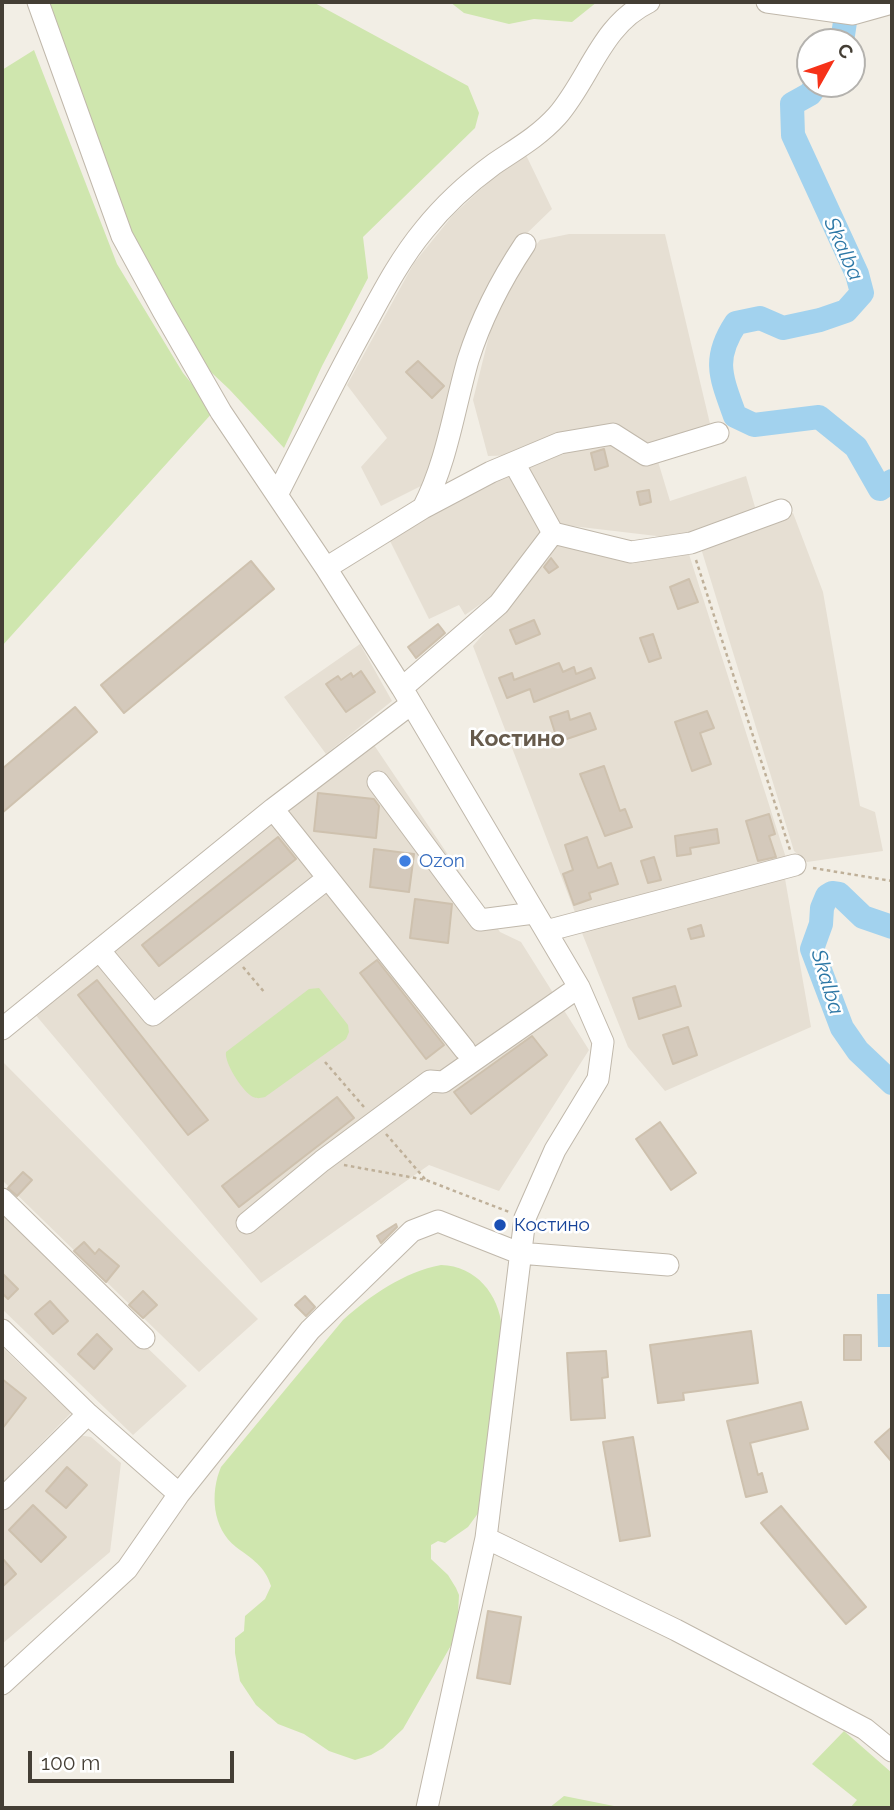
<!DOCTYPE html>
<html>
<head>
<meta charset="utf-8">
<style>
  body { margin:0 }
  #map { position:relative; width:894px; height:1810px; overflow:hidden; background:#f2eee5; font-family:Raleway,sans-serif }
  canvas { display:block }
  .frame { position:absolute; inset:0; border:4px solid #443e35; pointer-events:none }
  .north { position:absolute; left:796px; top:28px; width:70px; height:70px; box-sizing:border-box; background:#fff; border:2px solid #b4b2ae; border-radius:50%; rotate:50deg; font-size:19px; font-weight:700; line-height:28px; text-align:center; color:#443e35 }
  .north::after { content:''; display:block; margin:auto; width:24px; height:32px; background:#f63219; clip-path:polygon(50% 0,100% 100%,50% 72%,0 100%) }
  .scale { position:absolute; left:28px; top:1751px; width:206px; height:32px; box-sizing:border-box; border:4px solid #443e35; border-top:0; padding-left:9px; font-size:21px; line-height:24px; white-space:nowrap; color:#443e35; -webkit-text-stroke:5px #fff; paint-order:stroke }
</style>
</head>
<body>
<div id="map">
<canvas width="894" height="1810"></canvas>
<div class="frame"></div>
<div class="north">С</div>
<div class="scale">100 m</div>
</div>
<script>
const g = document.querySelector('canvas').getContext('2d');
g.lineJoin = 'round';
function paint(path, color) {
  g.fillStyle = color;
  g.fill(path, 'evenodd');
}
function stroke(path, color, width, dash) {
  g.strokeStyle = color;
  g.lineWidth = width;
  g.lineCap = dash ? 'butt' : 'round';
  g.setLineDash(dash || []);
  g.stroke(path);
}
function write(font, color, halo, rows, align = 'center') {
  g.font = font + ' Raleway,sans-serif';
  g.lineWidth = 5;
  g.setLineDash([]);
  g.textBaseline = 'middle';
  g.strokeStyle = halo;
  g.fillStyle = color;
  for (const [text, x, y, turn = 0] of rows) {
    g.save();
    g.translate(x, y);
    g.rotate((+turn || 0) * Math.PI / 180);
    g.textAlign = isNaN(turn) ? turn : align;
    if (halo) g.strokeText(text, 0, 0);
    g.fillText(text, 0, 0);
    g.restore();
  }
}
const residential = new Path2D(`
  M526 155 552 209 522 238 475 311 435 464 421 486 381 506 361 467 387 438 347 385 414 263 453 215 495 176Z
  M569 234H665L711 428 653 445 670 501 746 476 757 514 682 539 555 524 523 455 488 456 473 400 495 312 529 254 540 240Z
  M493 475 516 476 546 534 499 591 465 615 459 605 429 619 387 535Z
  M793 513 823 592 860 806 875 812 883 851 807 862 794 851 700 545Z
  M563 541 687 548 787 861 576 915 473 646 526 584 547 547Z
  M360 644 392 701 326 754 284 697Z
  M372 742 500 932 521 942 589 1050 499 1191 429 1165 261 1283 34 1013Z
  M784 873 811 1027 665 1091 628 1047 582 933 648 907Z
  M2 1061 258 1319 199 1372 2 1180Z
  M2 1208 187 1386 133 1435 2 1309Z
  M2 1347 71 1413 2 1483Z
  M78 1435 91 1437 121 1463 110 1552 2 1644V1512Z`);
const green = new Path2D(`
  M50 2H313L468 86 479 113 475 128 363 237 368 278 322 366 284 448 229 389 198 360 129 235 86 117Z
  M450 2H597L572 22 534 19 509 24 464 13Z
  M34 50 117 264 183 373 214 411 2 646V70Z
  M319 988 348 1025 349 1032 346 1039 265 1097C259 1098 259 1099 253 1097 243 1092 224 1063 226 1052L309 989Z
  M441 1265C476 1266 499 1294 502 1328 503 1345 497 1366 495 1382 490 1426 484 1469 479 1512L468 1527 445 1543 438 1541 431 1545V1559L448 1575 456 1588 459 1595 457 1635 403 1729 383 1748 371 1755 355 1760 329 1751 304 1734 278 1724 256 1705 240 1681 235 1653V1638L244 1631 245 1616 265 1599 271 1586C265 1566 252 1559 236 1547 212 1528 210 1493 221 1467L343 1320C371 1295 404 1272 441 1265Z
  M844 1731 892 1773V1808H850L857 1800 812 1764Z
  M564 1796 624 1808H549Z`);
const water = new Path2D(`
  M877 1294H892V1347H878Z`);
const river = new Path2D(`
  M841 2 846 15 842 42
  M817 84 810 94 792 104 793 135 857 274 862 293 846 311 820 320 783 328 760 318 736 323C712 359 721 377 735 416L754 425 819 417 856 447 880 489 892 481
  M892 927 863 917 839 894 832 893 827 896 822 908 821 924 812 949 842 1028 858 1051 892 1083`);
const building = new Path2D(`
  M418 361 444 386 432 398 406 372Z
  M604 449 608 466 595 470 591 453Z
  M649 490 651 502 640 505 637 492Z
  M551 558 558 567 549 573 544 567Z
  M251 561 274 589 124 713 101 685Z
  M689 579 698 602 678 609 670 587Z
  M534 620 540 634 516 644 510 630Z
  M438 624 445 633 416 658 408 647Z
  M653 634 661 658 649 662 640 638Z
  M559 663 563 672 574 667 576 674 591 668 595 678 534 702 530 689 507 698 499 678 512 673 514 680Z
  M361 671 375 692 346 712 326 684 338 676 341 680 351 673 353 677Z
  M75 707 97 732 2 813V769Z
  M568 711 570 720 590 713 596 729 558 742 550 717Z
  M707 711 714 728 700 733 711 764 692 771 675 722Z
  M604 766 620 811 625 809 632 827 605 836 580 774Z
  M318 793 374 799 379 806 376 838 314 831Z
  M769 814 775 834 769 836 776 857 758 861 746 821Z
  M717 829 719 843 690 848 691 854 677 856 675 836Z
  M278 837 296 859 159 966 142 945Z
  M587 837 598 868 611 863 618 884 589 893 591 899 574 905 563 874 573 870 565 845Z
  M374 849 414 854 409 892 370 887Z
  M654 857 661 880 648 883 641 861Z
  M415 899 452 904 448 943 410 938Z
  M701 925 704 936 691 939 688 929Z
  M377 960 444 1045 426 1059 360 973Z
  M97 980 208 1120 188 1135 78 995Z
  M675 986 681 1006 639 1019 633 998Z
  M688 1027 697 1055 673 1064 663 1035Z
  M532 1036 547 1055 471 1114 454 1092Z
  M337 1097 354 1118 239 1207 222 1186Z
  M660 1122 696 1173 671 1190 636 1139Z
  M23 1172 32 1180 17 1196 8 1188Z
  M396 1224 397 1227 381 1243 377 1236Z
  M84 1242 95 1254 99 1249 119 1266 106 1282 74 1251Z
  M2 1273 18 1289 8 1299 2 1293Z
  M143 1291 157 1305 143 1318 129 1305Z
  M305 1296 315 1307 306 1316 295 1305Z
  M50 1301 68 1321 53 1334 35 1314Z
  M751 1331 758 1383 683 1393 684 1400 658 1403 650 1345Z
  M97 1334 112 1349 94 1369 78 1354Z
  M844 1335H861V1360H844Z
  M606 1351 608 1377 602 1378 605 1418 571 1420 567 1353Z
  M2 1379 26 1398 2 1429Z
  M801 1402 808 1429 750 1443 758 1475 762 1473 767 1492 746 1497 727 1421Z
  M892 1427V1462L875 1442Z
  M633 1437 650 1536 620 1541 603 1442Z
  M67 1467 87 1485 66 1508 46 1491Z
  M33 1505 66 1537 41 1562 9 1530Z
  M781 1506 866 1607 846 1624 761 1523Z
  M2 1558 16 1574 2 1587Z
  M488 1611 521 1617 510 1684 477 1678Z`);
const path = new Path2D(`
  M696 560 790 850
  M813 868 892 881
  M243 967 265 993
  M325 1062 364 1107
  M386 1134 425 1179
  M344 1165 426 1180 509 1212`);
const minor = new Path2D(`
  M38 2 122 236 163 311 221 412 326 568 402 688 579 987 603 1042 598 1079 555 1150 525 1218 486 1538 676 1630 865 1729 892 1751
  M767 2 853 14 892 3
  M514 463 553 533
  M277 495C306 438 334 381 365 325 383 292 400 259 424 230 444 205 468 183 494 164 516 149 538 137 557 116 590 78 601 25 649 2
  M423 508C447 462 454 409 468 360 481 319 501 280 525 244
  M326 568 423 508 491 472 560 443 613 434 646 455 718 433
  M402 688 499 604 553 533 631 552 691 543 781 510
  M378 782 480 920 534 913
  M273 809 465 1050
  M546 931 795 865
  M100 951 153 1015 328 878
  M2 1029 273 809 411 704
  M2 1199 144 1338
  M247 1223 322 1161 430 1081 443 1082 579 987
  M2 1330 88 1414 179 1494
  M2 1499 88 1414
  M2 1684 127 1569 179 1494 310 1330 412 1231 438 1221 519 1253 668 1265
  M427 1808 486 1538`);
const markers = [
  [405,861,7,"#3f7fe0"],
  [500,1225,7,"#1a4fb4"]
];
const shopNames = [
  ["Ozon",419,861]
];
const transitNames = [
  ["Костино",514,1225]
];
const waterNames = [
  ["Skalba",843,249,66],
  ["Skalba",827,982,73]
];
const quarterNames = [
  ["Костино",517,739]
];
paint(residential, '#e6dfd3');
paint(green, '#cfe6ae');
paint(water, '#a2d2ee');
stroke(river, '#a2d2ee', 24);
paint(building, '#d4c9bb');
stroke(building, '#cec1ae', 2);
stroke(minor, '#c0b8ab', 23);
stroke(path, '#bfb099', 2.5, [3.5, 3.5]);
stroke(minor, '#fff', 21);
for (const [x, y, r, color] of markers) {
  const dot = new Path2D();
  dot.arc(x, y, r, 0, 2 * Math.PI);
  g.fillStyle = color;
  g.fill(dot);
  stroke(dot, '#fff', 2.5);
}
write('19px', '#366cbe', '#fff', shopNames, 'left');
write('19px', '#164399', '#fff', transitNames, 'left');
write('italic 21px', '#2e78a6', '#fff', waterNames);
write('bold 23px', '#675b4c', '#fff', quarterNames);
</script>
</body>
</html>
